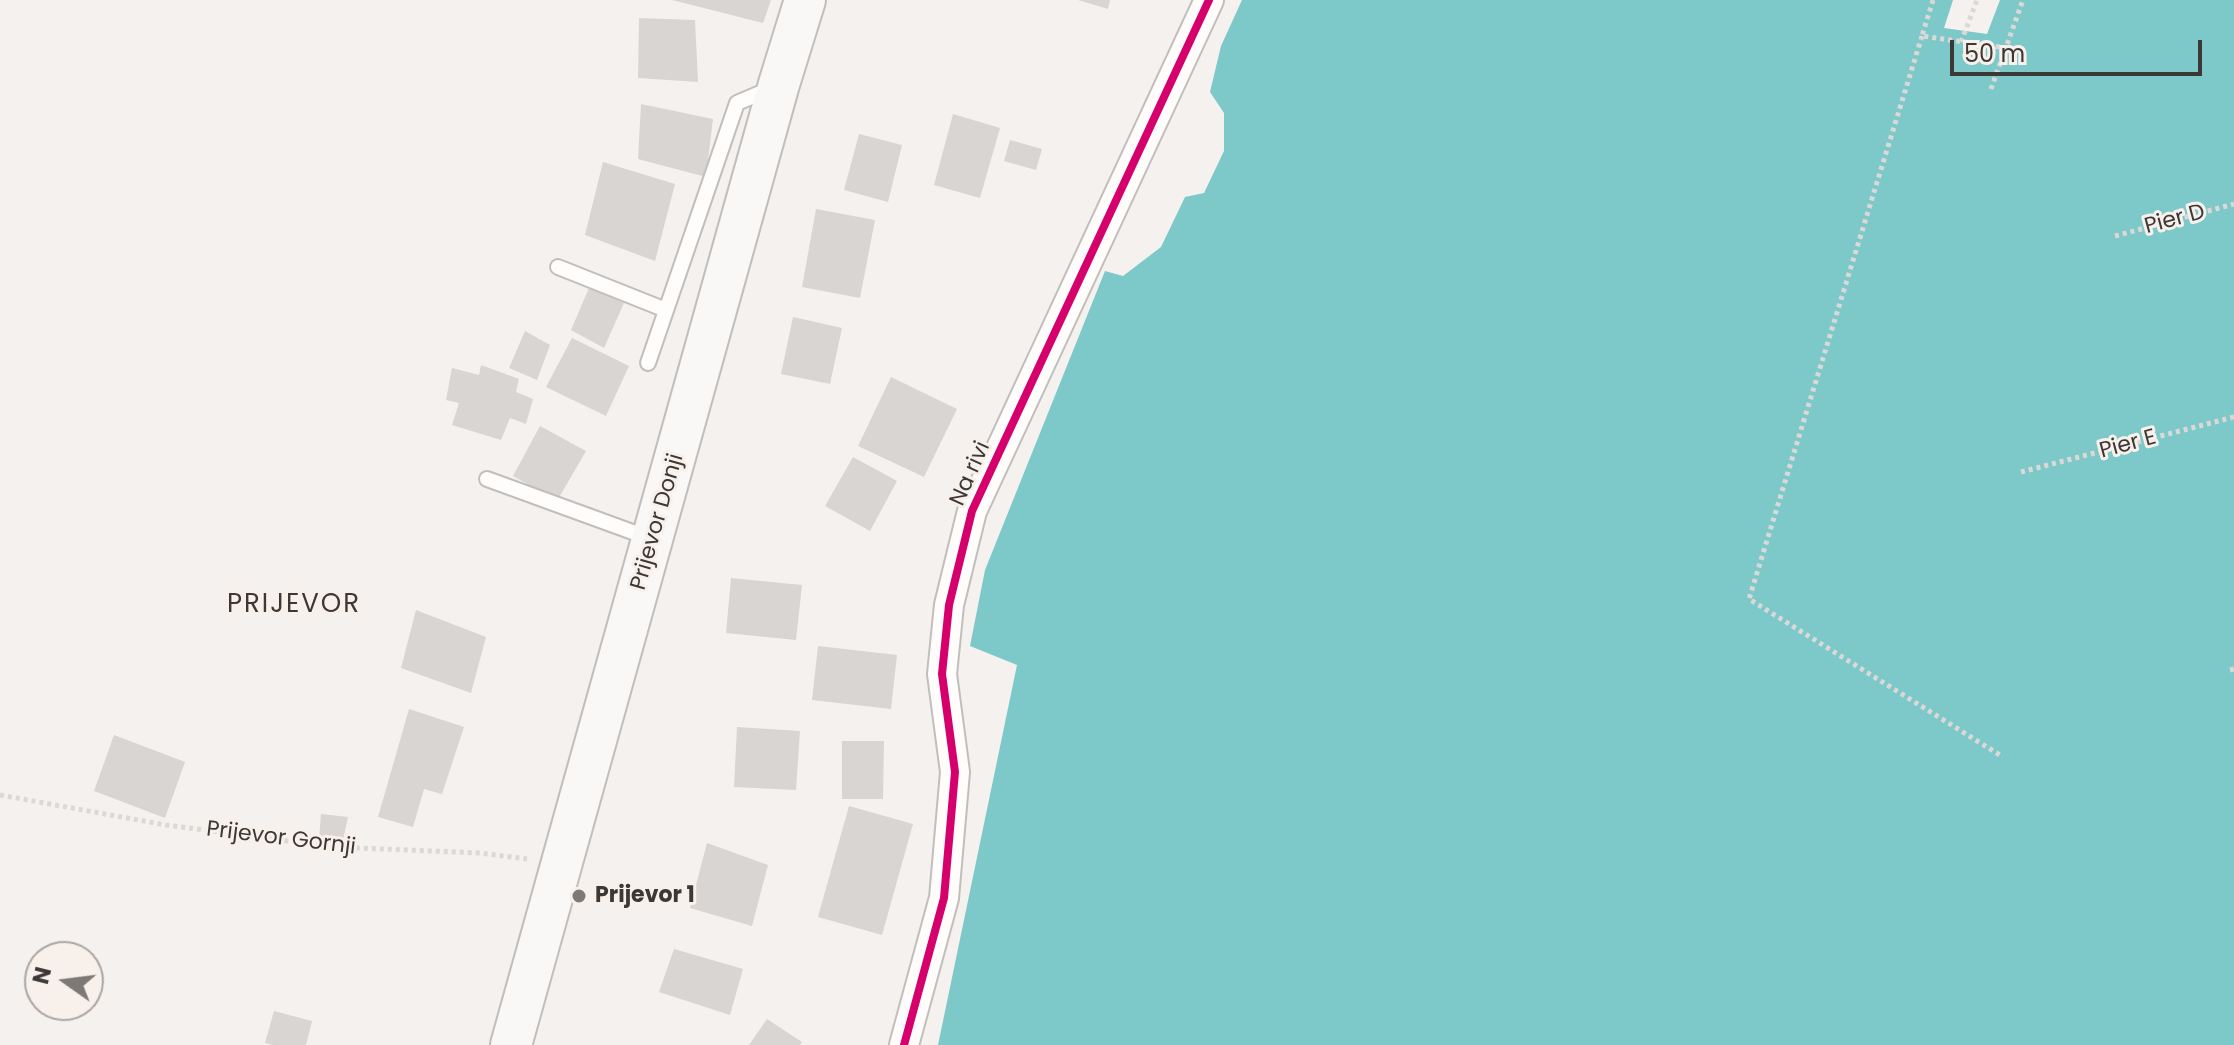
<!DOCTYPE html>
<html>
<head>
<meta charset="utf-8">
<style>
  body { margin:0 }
  #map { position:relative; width:2234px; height:1045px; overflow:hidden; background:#f5f1ee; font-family:Poppins,sans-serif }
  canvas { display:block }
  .north { position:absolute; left:24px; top:941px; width:80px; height:80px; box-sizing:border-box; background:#f8f0eb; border:2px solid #aca6a3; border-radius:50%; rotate:284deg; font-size:22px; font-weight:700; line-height:32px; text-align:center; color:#3b3836 }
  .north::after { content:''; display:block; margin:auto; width:28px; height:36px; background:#7c7976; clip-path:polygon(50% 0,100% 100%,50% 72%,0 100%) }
  .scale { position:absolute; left:1950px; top:40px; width:252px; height:36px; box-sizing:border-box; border:4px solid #3b3836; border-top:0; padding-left:10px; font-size:24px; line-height:28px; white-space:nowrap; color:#3b3836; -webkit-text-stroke:6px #f8f0eb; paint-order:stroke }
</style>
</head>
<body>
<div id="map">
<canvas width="2234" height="1045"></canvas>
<div class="north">N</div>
<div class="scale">50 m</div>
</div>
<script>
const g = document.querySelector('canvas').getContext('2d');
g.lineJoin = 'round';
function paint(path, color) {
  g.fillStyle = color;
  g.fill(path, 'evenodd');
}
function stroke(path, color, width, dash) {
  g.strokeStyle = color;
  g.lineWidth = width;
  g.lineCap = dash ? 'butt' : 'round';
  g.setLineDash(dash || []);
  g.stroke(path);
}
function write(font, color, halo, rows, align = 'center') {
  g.font = font + ' Poppins,sans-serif';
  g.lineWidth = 6;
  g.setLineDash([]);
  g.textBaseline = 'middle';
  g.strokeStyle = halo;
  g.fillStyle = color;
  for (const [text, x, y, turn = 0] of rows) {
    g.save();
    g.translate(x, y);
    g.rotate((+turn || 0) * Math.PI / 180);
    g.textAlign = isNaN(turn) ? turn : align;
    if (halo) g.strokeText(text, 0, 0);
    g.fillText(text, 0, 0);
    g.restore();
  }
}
const water = new Path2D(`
  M1242 0H1953L1944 28 1987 34 2000 0H2234V1045H938L1017 665 970 646 985 570 1105 271 1123 276 1161 247 1185 197 1204 193 1224 151V113L1210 92 1221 46Z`);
const building = new Path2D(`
  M672 0H771L763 23Z
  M1078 0H1110L1108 9Z
  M639 18 695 20 698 82 638 78Z
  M641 104 713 119 706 177 638 159Z
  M953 114 1000 128 980 198 934 185Z
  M859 134 902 145 888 202 844 190Z
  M1010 140 1042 149 1036 170 1004 161Z
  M603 162 675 184 655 261 585 235Z
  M816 209 875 220 860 298 802 287Z
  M589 288 624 303 604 348 571 330Z
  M793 317 842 328 830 384 781 374Z
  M525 331 550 345 537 380 509 368Z
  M572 338 629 366 606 416 546 387Z
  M481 365 519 379 516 392 533 399 526 424 510 418 501 440 452 425 459 403 446 400 452 368 479 375Z
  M891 377 957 409 924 477 858 446Z
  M540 426 586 451 557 501 513 476Z
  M853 457 897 481 870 531 825 506Z
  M731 578 802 585 796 640 726 633Z
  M416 610 486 637 471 693 401 668Z
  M818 646 897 655 891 709 812 700Z
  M409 709 464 727 442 794 424 789 413 827 378 817Z
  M737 727 800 731 796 790 734 787Z
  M114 735 185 762 165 818 94 791Z
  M842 741H884L883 799H842Z
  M849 806 913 824 882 935 818 917Z
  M321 814 348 817 343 840 319 839Z
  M707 843 768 865 752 926 690 908Z
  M674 949 743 969 730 1015 659 992Z
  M274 1011 312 1021 306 1045H273L265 1043Z
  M767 1019 802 1042 800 1045H749Z`);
const path = new Path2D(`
  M1933 0 1922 36 2006 48
  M1922 36 1749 599 2003 757
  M1961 42 1977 0
  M1991 89 2023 0
  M2115 236 2234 204
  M2021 472 2234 417
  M2230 670 2234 669
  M0 795 166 825 334 847 480 853 527 859`);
const service = new Path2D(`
  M558 267 666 310
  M648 363 737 103 772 88
  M487 479 649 538`);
const minor = new Path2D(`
  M904 1045 944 898 955 772 942 674 949 605 972 511 1209 0`);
const secondary = new Path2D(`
  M511 1045 779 84 805 0`);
const cycleway = new Path2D(`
  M904 1045 944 898 955 772 942 674 949 605 972 511 1209 0`);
const markers = [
  [579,896,8,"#7c7976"]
];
const streetNames = [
  ["Pier D",2175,220,-15],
  ["Pier E",2128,445,-15],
  ["Na rivi",971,474,-66],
  ["Prijevor Donji",658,522,-74],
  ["Prijevor Gornji",281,839,7]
];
const poiNames = [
  ["Prijevor 1",595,896]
];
const quarterNames = [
  ["PRIJEVOR",294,605]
];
paint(water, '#7dc8c9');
paint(building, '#d8d5d2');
stroke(service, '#c1bebc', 18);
stroke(minor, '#c1bebc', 32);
stroke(secondary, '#c1bebc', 44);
stroke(path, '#dbd9d8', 5, [4, 4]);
stroke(service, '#fefdfc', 14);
stroke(minor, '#fefdfc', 28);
stroke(secondary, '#faf8f7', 40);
stroke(cycleway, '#d6006c', 8);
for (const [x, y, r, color] of markers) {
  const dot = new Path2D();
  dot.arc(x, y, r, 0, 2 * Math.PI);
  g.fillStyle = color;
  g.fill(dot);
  stroke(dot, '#f8f0eb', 3);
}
write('22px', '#3b3836', '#f8f0eb', streetNames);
write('bold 22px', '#3b3836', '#f8f0eb', poiNames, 'left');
g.letterSpacing = '2px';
write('26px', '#3b3836', '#f8f0eb', quarterNames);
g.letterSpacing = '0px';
</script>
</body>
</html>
